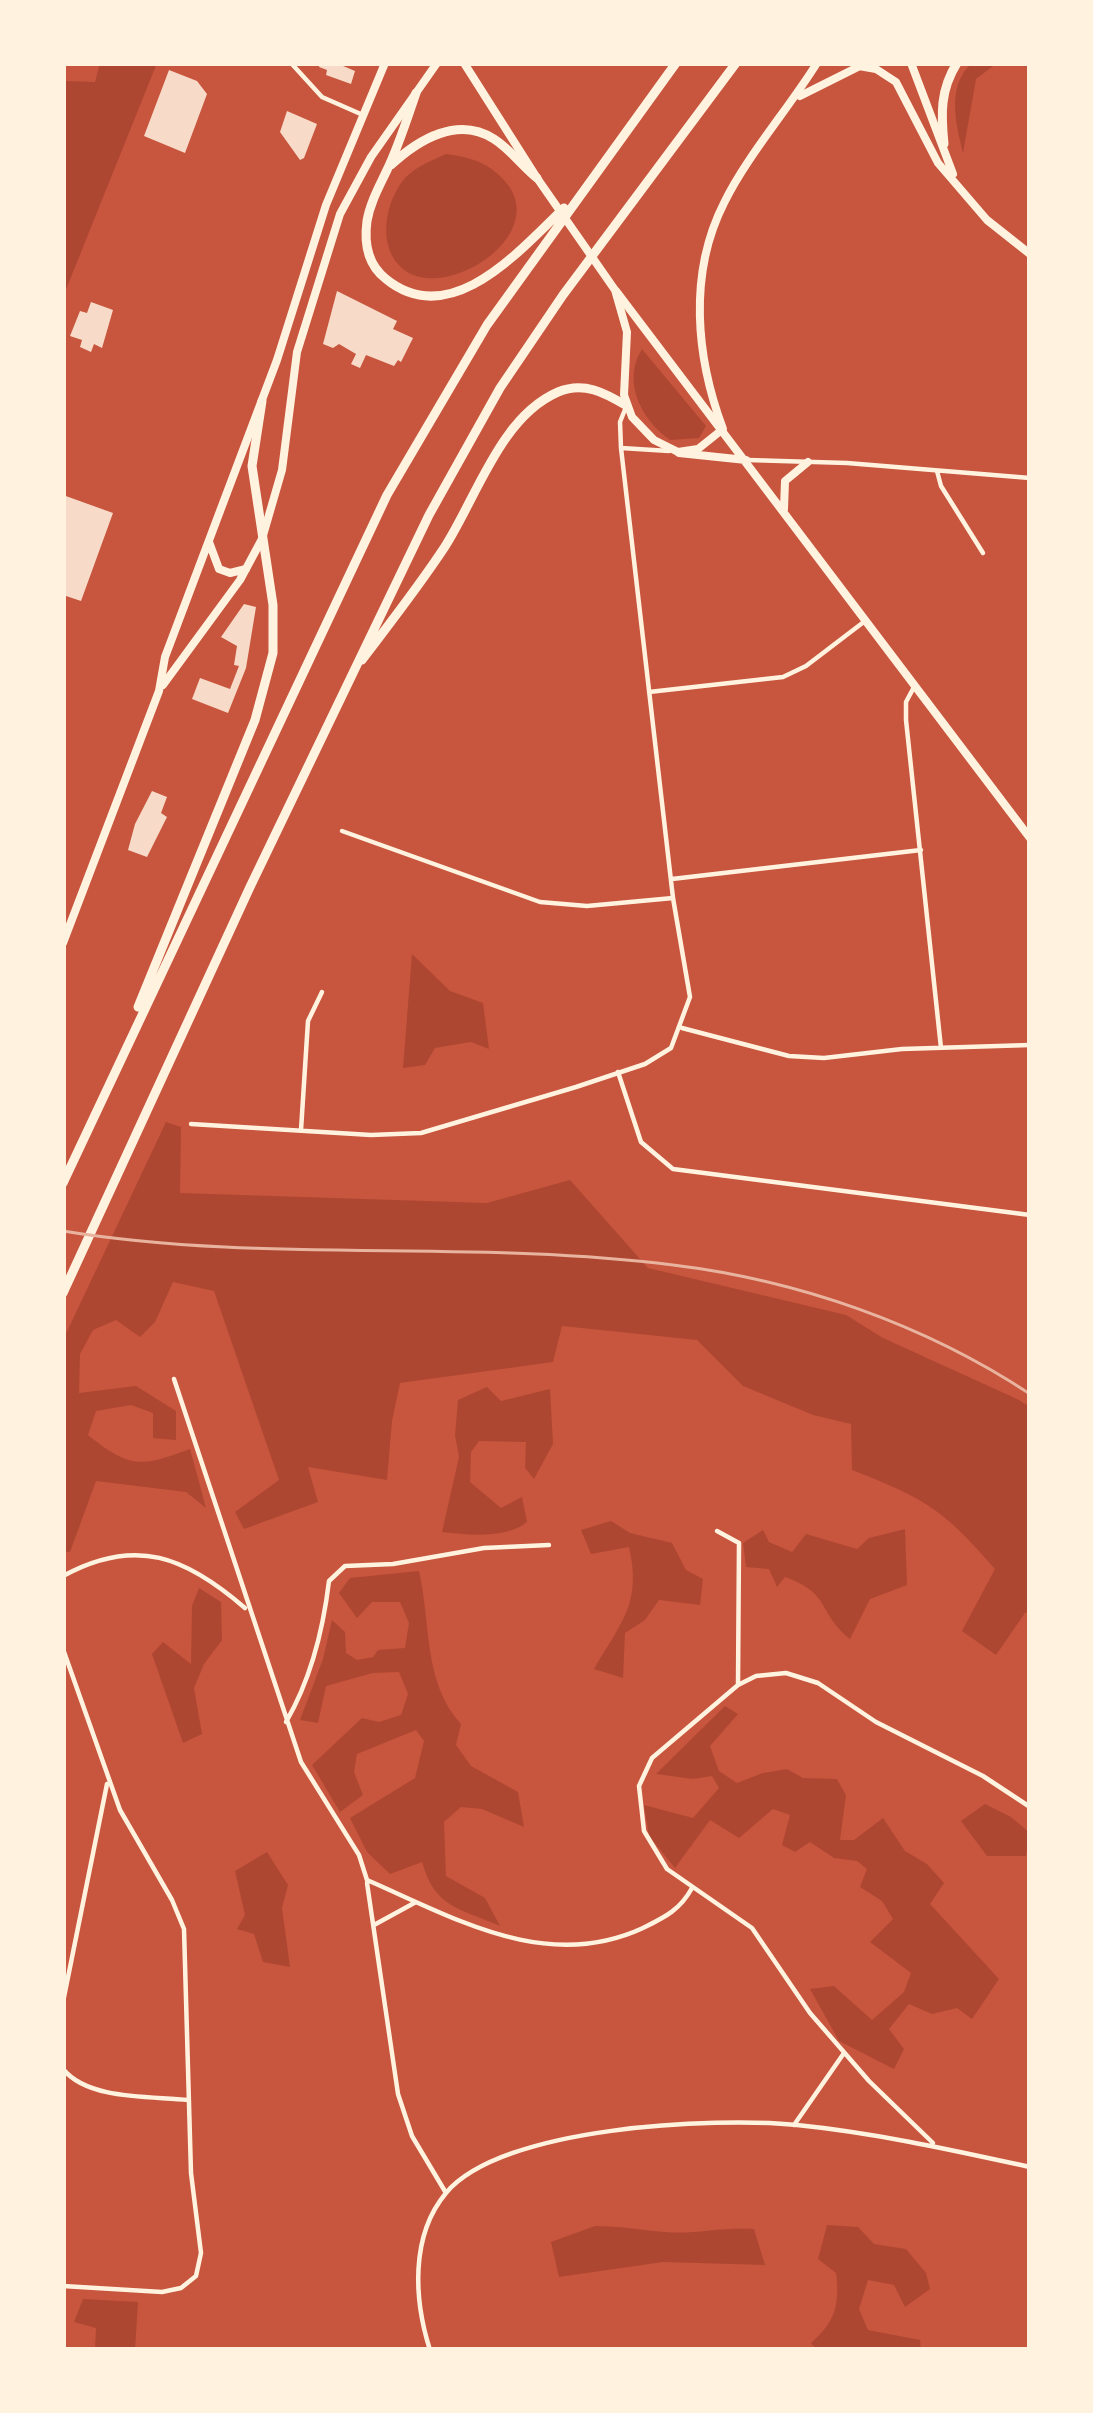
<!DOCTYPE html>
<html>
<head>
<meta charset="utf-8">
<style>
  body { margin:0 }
  #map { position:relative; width:1093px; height:2413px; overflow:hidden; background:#c8553d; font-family:Figtree,sans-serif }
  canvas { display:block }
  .frame { position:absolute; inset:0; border:66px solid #fff3e0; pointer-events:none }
</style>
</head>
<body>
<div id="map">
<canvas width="1093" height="2413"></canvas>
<div class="frame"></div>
</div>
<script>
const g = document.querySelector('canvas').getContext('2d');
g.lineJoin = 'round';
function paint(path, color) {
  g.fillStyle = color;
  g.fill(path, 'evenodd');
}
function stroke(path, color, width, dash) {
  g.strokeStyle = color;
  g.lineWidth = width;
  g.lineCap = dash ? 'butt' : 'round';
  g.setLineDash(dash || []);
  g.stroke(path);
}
const green = new Path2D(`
  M100 63H157L63 297V93L66 81 95 82Z
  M972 63H997L976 79 963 153C956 124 946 86 972 63Z
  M446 154C469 157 487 162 503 179 555 233 445 304 403 269 376 247 385 200 406 177 417 166 431 161 446 154Z
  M642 349 706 426 699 438 670 440C640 419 622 380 642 349Z
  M412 954 450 991 483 1003 489 1049 471 1042 435 1048 425 1065 403 1068Z
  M166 1122 181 1127 180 1193 487 1203 570 1180 648 1268 846 1315 883 1338 1017 1399 1030 1407V1611L1025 1613 996 1655 962 1631 995 1569C943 1509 926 1499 852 1470L851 1424 813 1415 743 1386 697 1340 562 1326 553 1362 400 1383 392 1421 387 1480 308 1467 318 1502 244 1529 235 1512 279 1480 214 1291 173 1282 155 1322 140 1337 116 1320 93 1330 80 1354 79 1393 136 1386 176 1411V1440L153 1438V1413L131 1405 96 1411 88 1435C130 1469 142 1467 190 1449L206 1508 186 1492 96 1481 70 1552H63V1340Z
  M487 1387 501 1401 550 1389 553 1444 534 1479 525 1468 526 1442 479 1441 471 1452 470 1482 501 1508 522 1497 527 1522C506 1539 469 1535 442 1532L459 1457 455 1435 458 1400Z
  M611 1521 630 1533 672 1543 686 1570 703 1579 700 1605 659 1600 645 1620 625 1633 623 1678 594 1669C621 1622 642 1604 629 1547L591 1554 581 1530Z
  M905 1529 907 1585 870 1599 850 1639C816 1611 832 1594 785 1577L777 1587 769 1569 746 1567 743 1543 763 1530 769 1542 792 1552 806 1534 857 1549 869 1538Z
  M419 1571C431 1623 423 1683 461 1724L456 1745 471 1766 518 1792 524 1827 482 1809 461 1807 444 1822 446 1876 485 1898 500 1926C459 1908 435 1908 422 1862L390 1874 367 1852 350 1818 415 1778 424 1741 416 1730 357 1754 354 1772 363 1795 340 1812 312 1765 362 1718 379 1722 401 1715 408 1694 399 1672 373 1673 326 1686 318 1723 300 1720 323 1659 332 1620 345 1632 346 1653 357 1660 373 1657 378 1650 405 1648 409 1623 400 1602H372L357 1618 339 1593 350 1578Z
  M199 1588 221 1602 222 1640 204 1664 194 1688 202 1734 183 1743 152 1654 163 1642 191 1664 192 1606Z
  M725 1706 738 1714 710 1746 719 1771 737 1783 763 1773 787 1769 803 1778 837 1779 846 1795 840 1840H854L883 1818 905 1851 927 1864 944 1883 930 1904 999 1979 972 2019 957 2008 932 2014 909 2004 889 2029 904 2049 894 2069 839 2041 810 1989 834 1986 872 2020 904 1992 911 1973 870 1942 893 1919 882 1901 860 1887 867 1869 857 1861 834 1858 810 1842 795 1852 782 1845 790 1815 773 1809 739 1838 710 1820 675 1868 649 1836 644 1805 693 1818 719 1788 712 1776 693 1779 656 1774Z
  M985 1804 1011 1817 1030 1833 1026 1856H987L961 1821Z
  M267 1852 288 1885 282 1908 290 1967 263 1962 254 1934 237 1929 245 1915 235 1871Z
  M827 2225 858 2227 874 2244 906 2249 926 2273 930 2289 905 2307 894 2285 868 2280 859 2309 868 2330 920 2340 921 2350H817L811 2343C835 2322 840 2305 836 2273L818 2259Z
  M595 2226C619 2226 641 2230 665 2232 694 2235 724 2226 754 2229L765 2265 663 2262 559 2277 551 2242Z
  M83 2299 138 2302 135 2350H95L96 2328 74 2322Z`);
const building = new Path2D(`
  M320 63H336L355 71 351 84 326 75 327 70 319 67Z
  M169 70 197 81 207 94 185 153 144 136Z
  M287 111 317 124 304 158 300 160 280 132Z
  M337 291 397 321 393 329 413 338 401 362 398 360 394 366 366 355 360 368 351 364 356 354 339 344 333 348 323 344Z
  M91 302 113 310 102 348 94 344 91 352 80 347 82 340 70 336 80 311 87 313Z
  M63 495 113 513 81 601 63 595Z
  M244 604 256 607 246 668 228 713 192 699 200 678 230 689 239 666 234 665 237 646 221 637Z
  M152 791 167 797 161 813 167 817 147 857 128 850 135 824Z`);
const minor = new Path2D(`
  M291 63 322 97 363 115
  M621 448 669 451
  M748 460 847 463 1030 478
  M937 471 941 486 983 553
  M914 687 906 702V720L941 1048
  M649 692 783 677 806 666 865 621
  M342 831 540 902 587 906 673 898
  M672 879 921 850
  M682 1028 789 1056 824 1058 902 1049 1030 1045
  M618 1072 641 1142 673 1169 1030 1215
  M191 1124 371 1135 421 1133 576 1087 645 1064 671 1048 690 997 673 898 621 448 620 422 626 407
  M301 1130 308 1021 322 992
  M174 1379 301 1762 359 1855 367 1880C455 1918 546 1973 643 1928 665 1917 680 1910 692 1888
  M717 1531 739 1543 738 1685
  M63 1576C136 1536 186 1557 245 1608
  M63 1649 120 1810 172 1900 184 1929 191 2173 201 2253 196 2276 181 2288 162 2292 63 2286
  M286 1722C311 1679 323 1631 329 1581L345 1566 393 1564 484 1548 549 1545
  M367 1883 398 2094 412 2136 446 2193
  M374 1925 416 1902
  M63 2002 107 1784
  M63 2069C88 2100 150 2096 188 2100
  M794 2125 844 2053
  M933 2143 869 2081 810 2013 752 1928 667 1869 644 1831 639 1786 652 1758 738 1685 756 1676 786 1673 818 1683 876 1722 983 1776 1030 1807
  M430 2350C414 2300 410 2236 446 2193 502 2126 714 2117 797 2125 876 2133 952 2150 1030 2167`);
const secondary = new Path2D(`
  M616 291 1030 838
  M679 453 746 460
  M784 509 785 481 808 462`);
const primary = new Path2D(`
  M464 63 537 178 615 290 627 332 624 395 632 417 654 440 678 452 698 449 723 429C696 357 688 274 724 203 747 156 789 108 817 63
  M911 63 953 174
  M859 66 876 69 896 82 938 163 987 220 1030 254
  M800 96 862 65
  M209 542 219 569 230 573 246 569
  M163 685 240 580 262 539 282 470 297 352 340 214 371 157 437 63
  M63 943 159 691 165 657 277 360 326 205 385 63`);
const motorway = new Path2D(`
  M416 93C407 119 399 145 387 170 379 187 370 203 367 221 364 243 368 265 386 279 451 332 521 249 564 208
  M944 144C941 114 940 90 957 63
  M391 165C419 139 458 116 494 139 510 149 522 166 537 178
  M362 660C390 623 419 586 444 548 476 499 500 417 558 392 584 381 605 393 627 406
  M138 1007 255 720 273 653V605L252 466 262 401
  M63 1183 387 495 487 325 676 63
  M63 1293 250 887 429 515 500 388 563 295 736 63`);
const rail = new Path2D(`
  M63 1231C265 1264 470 1239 673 1265 797 1280 924 1324 1030 1394`);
paint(green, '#ae4732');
paint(building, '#f7dbc8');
stroke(minor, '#fff3e0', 4.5);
stroke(secondary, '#fff3e0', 8);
stroke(primary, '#fff3e0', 8);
stroke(motorway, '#fff3e0', 9);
stroke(rail, '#e9b49f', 3);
</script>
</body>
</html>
